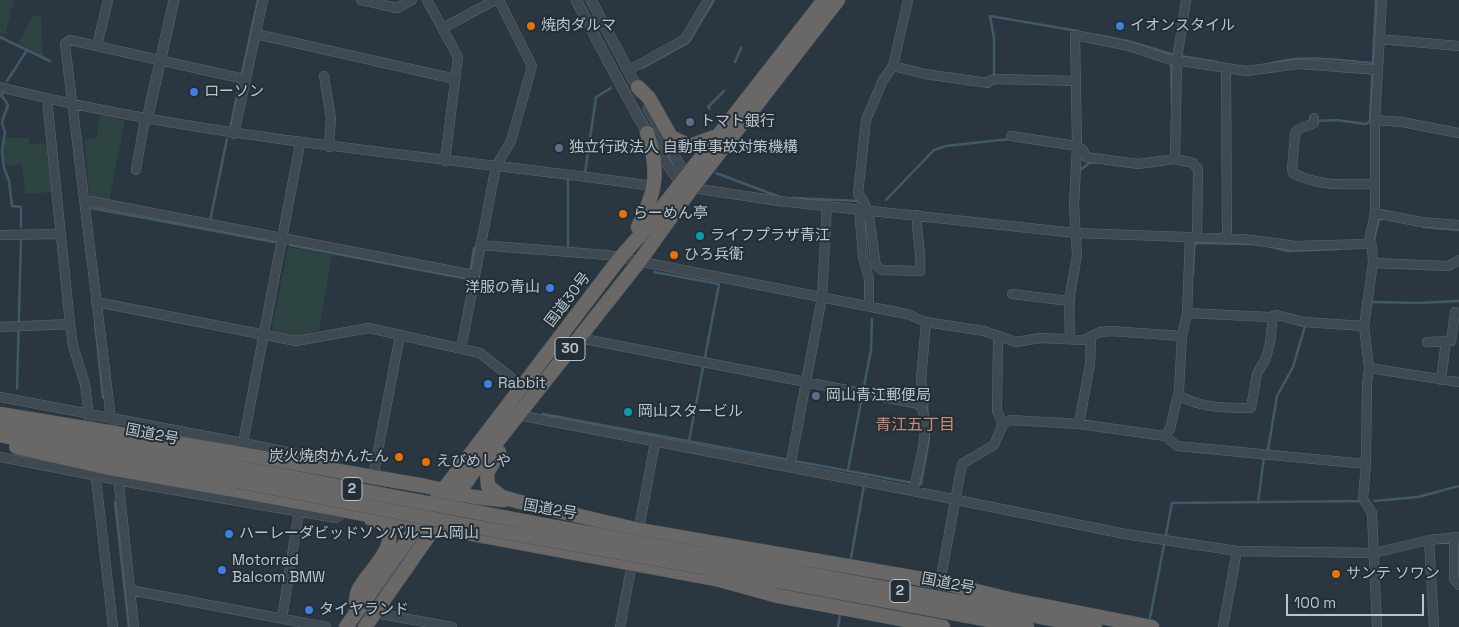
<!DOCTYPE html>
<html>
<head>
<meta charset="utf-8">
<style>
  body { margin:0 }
  #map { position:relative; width:1459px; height:627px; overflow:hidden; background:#2a3741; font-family:"Space Grotesk",sans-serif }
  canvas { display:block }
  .scale { position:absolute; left:1286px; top:594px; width:138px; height:22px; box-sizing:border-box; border:2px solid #bbc4cb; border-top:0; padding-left:6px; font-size:15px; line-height:18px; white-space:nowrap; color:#bbc4cb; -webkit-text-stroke:4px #232e36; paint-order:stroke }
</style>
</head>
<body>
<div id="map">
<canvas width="1459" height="627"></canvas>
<div class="scale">100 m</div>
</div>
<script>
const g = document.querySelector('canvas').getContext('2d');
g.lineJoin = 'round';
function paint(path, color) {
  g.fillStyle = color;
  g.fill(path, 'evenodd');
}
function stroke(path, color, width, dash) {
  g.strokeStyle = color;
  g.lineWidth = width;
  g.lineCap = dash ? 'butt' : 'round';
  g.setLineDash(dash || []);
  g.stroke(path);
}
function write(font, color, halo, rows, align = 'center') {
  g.font = font + ' "Space Grotesk","Noto Sans JP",sans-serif';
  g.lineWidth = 4;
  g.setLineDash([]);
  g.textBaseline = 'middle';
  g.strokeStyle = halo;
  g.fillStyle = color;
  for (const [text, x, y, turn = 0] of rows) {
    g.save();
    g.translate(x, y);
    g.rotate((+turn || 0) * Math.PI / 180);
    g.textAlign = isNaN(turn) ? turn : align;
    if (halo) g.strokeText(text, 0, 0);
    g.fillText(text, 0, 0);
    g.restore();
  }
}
const green = new Path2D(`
  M0 0H14L5 35 0 32Z
  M33 16H41L43 56 19 43Z
  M100 115 125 121 109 201 93 198 89 193 85 140 97 137Z
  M6 138H29L30 144 46 143 52 192 25 194 22 164 6 166 3 149Z
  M288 247 332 255 319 331 296 336 274 331 272 328Z`);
const stream = new Path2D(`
  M1096 35 1128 41 1175 55
  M0 37 50 61
  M1180 56 1217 62
  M1171 61 1172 103
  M735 62 741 48
  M1269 64C1301 54 1339 60 1372 63
  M642 68 688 43 714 0
  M994 77V38L990 16 1078 31
  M7 81 27 50
  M0 96 3 93
  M2 96 8 105 2 122 5 133 2 150 4 168 9 181 12 206 21 207V227
  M710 109 708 107 724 91
  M1317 121 1336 120 1366 124 1370 121 1376 0
  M230 128 258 0
  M1079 171 1089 163 1097 162
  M585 173 596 97 611 88
  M716 173 780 197
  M568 178V246
  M793 198 859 201
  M886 200 934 150 946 146 1010 139
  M91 208 274 242
  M210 221 227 139
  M1423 227 1459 230
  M1374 240 1379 219H1384
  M290 245 468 279 469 277
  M1269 246 1288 251 1338 249
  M470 272 474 248H476
  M654 272 719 284 689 441
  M1193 274 1194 247 1196 243 1251 244
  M1373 302 1418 303 1459 301
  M1073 312 1074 295
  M95 322 103 398
  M17 388 21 241
  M543 414 913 483
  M1268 450 1277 396 1293 367 1305 326
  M848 470 871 350 872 319
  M918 484H921L929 439 927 403
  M1374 501 1418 497 1459 486
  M115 502 129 627
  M1258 503 1264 457
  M851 558 866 474
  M1150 618 1172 503 1362 501
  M838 627 840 614`);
const minor = new Path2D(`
  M361 0 397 8 412 0
  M427 0 458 57 445 161
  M908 0 893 66 883 80 866 120 858 194C872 207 872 246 876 265L882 270 920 271C922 252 916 234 917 215
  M1186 0 1177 59 1175 159 1193 163 1198 169 1197 237
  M443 28 495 0
  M256 34 455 79
  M1379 39 1459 46
  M97 46 108 0
  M893 66 925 74 988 83 990 80 1000 79 1076 81
  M1226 69 1227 238
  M629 70 685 39 708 0
  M324 76 331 118 329 147
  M0 87C215 141 435 155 654 186
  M47 99 70 324 73 346 85 384 91 433
  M1314 118V123L1297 130 1295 134 1292 169 1293 173C1319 187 1346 184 1375 184
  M1375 120 1402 122 1459 133
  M234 134 263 0
  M1011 136 1077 146 1083 150 1086 157 1138 164 1175 159
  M136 170 145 119
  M692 188 779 201 1075 233 1244 239 1296 246 1365 244 1369 241
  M85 200 474 275
  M859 208 863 257 869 279V306
  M1375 213 1421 222 1459 225
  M0 235 61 234
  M480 245 607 255 907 314 926 322 984 331 1016 342 1040 338 1084 340 1100 332 1111 331 1182 336
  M1373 263 1449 266 1459 260
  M1012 294 1069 301
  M96 302 296 341 369 328 480 353 523 387
  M1187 313 1269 317 1277 315 1304 322 1364 326
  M0 327 70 324
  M998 337 997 411 1003 424
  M579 338 919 404C933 423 918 468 913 491
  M1070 339 1069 301 1077 255 1074 206 1077 146 1075 35 1129 46 1168 59 1246 71 1299 64 1378 70
  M1427 342 1451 341 1455 312
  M461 349 496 166 511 141 532 66 499 0
  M1369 368 1459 382
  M1441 380 1446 341
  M1178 395C1200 408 1225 408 1251 408L1257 374 1266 358 1270 343 1273 316
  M0 397 243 443 331 461 340 470
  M921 406 924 402 921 380 926 322
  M518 415 913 491 1125 534 1237 551 1374 553 1429 540 1459 537
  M1079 424 1090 364 1091 338
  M113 435 65 44 70 40 244 79
  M1165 436 1170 429 1179 390 1182 336 1187 313 1190 237
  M243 443 300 144
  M0 457 133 483 336 518 346 511
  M94 461 113 627
  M117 466 134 627
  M790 467 822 297 827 205
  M373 477 400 335
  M638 533 655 443
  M1454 538V579L1459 585
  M1429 540 1434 627
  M940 582 962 464 994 445 1003 424 1010 420 1079 424 1165 436 1177 446 1366 464
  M130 590 326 627
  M375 613 452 627
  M282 618 299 511
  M620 627 633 558
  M1223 627 1237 551
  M1377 627 1372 513 1363 499 1366 464 1367 384 1369 368 1364 326 1373 263 1372 246 1369 241 1375 213V120L1382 0`);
const tertiary = new Path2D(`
  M576 0C592 29 665 177 686 186
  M591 0 640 93
  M648 108 688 180
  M147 120 174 0`);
const trunk = new Path2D(`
  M638 87 649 98 671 137 690 146 714 137
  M638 227C656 193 660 170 647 133
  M499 452 487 473 488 486 502 497 520 502 639 530 940 582 1009 599 1152 627
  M235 453 425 486 474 497 504 500
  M229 489 716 579 778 596 943 627
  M705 555 1095 627
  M703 567 1027 627
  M356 611C356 605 355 597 358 591 367 570 415 535 371 519
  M346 627 443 490 620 258 642 233 824 0
  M365 627 474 471 639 262 692 188 838 0`);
const trunkBridge = new Path2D(`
  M0 414 235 453
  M0 423 705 555
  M0 435 470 526 703 567
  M16 447 105 467 229 489`);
const markers = [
  [531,26,5,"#e8710a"],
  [1120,26,5,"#3f7fe0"],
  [194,92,5,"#3f7fe0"],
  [690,122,5,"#5c6f8a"],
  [559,148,5,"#5c6f8a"],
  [623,214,5,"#e8710a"],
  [700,236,5,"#0f9aa8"],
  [674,255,5,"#e8710a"],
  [550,288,5,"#3f7fe0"],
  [488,384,5,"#3f7fe0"],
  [816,396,5,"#5c6f8a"],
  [628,412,5,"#0f9aa8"],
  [399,457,5,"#e8710a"],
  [426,462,5,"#e8710a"],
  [229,534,5,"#3f7fe0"],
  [222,570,5,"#3f7fe0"],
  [1336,574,5,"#e8710a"],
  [309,610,5,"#3f7fe0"]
];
const shields = [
  [570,349,30],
  [352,489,20],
  [900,591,20]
];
const shieldNames = [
  ["30",570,349],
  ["2",352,489],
  ["2",900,591]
];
const poiNames = [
  ["焼肉ダルマ",541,26],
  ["イオンスタイル",1130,26],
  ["ローソン",204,92],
  ["トマト銀行",700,122],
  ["独立行政法人 自動車事故対策機構",569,148],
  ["らーめん亭",633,214],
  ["ライフプラザ青江",710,236],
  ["ひろ兵衛",684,255],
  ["洋服の青山",540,288,"right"],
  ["Rabbit",498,384],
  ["岡山青江郵便局",826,396],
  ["岡山スタービル",638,412],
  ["炭火焼肉かんたん",389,457,"right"],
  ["えびめしや",436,462],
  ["ハーレーダビッドソンバルコム岡山",239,534],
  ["Motorrad",232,561],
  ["Balcom BMW",232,578],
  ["サンテ ソワン",1346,574],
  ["タイヤランド",319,610]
];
const streetNames = [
  ["国道30号",568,300,-53],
  ["国道2号",152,435,11],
  ["国道2号",550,510,10],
  ["国道2号",948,584,11]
];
const neighbourhoodNames = [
  ["青江五丁目",915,426]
];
paint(green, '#2d4442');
stroke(stream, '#415868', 2.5);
stroke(minor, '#5c676e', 10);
stroke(tertiary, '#5c676e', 11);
stroke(trunk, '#49545b', 15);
stroke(minor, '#3e4951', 9);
stroke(tertiary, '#3e4951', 10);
stroke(trunk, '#696866', 14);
stroke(trunkBridge, '#49545b', 15, []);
stroke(trunkBridge, '#696866', 14);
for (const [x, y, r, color] of markers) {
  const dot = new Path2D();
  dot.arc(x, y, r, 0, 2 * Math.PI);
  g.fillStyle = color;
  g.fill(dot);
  stroke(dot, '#232e36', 2);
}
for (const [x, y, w] of shields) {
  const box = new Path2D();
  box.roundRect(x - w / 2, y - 11.5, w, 23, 4);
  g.fillStyle = '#232e36';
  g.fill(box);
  stroke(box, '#bbc4cb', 1);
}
write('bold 14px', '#bbc4cb', null, shieldNames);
write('15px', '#bbc4cb', '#232e36', poiNames, 'left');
write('15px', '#bbc4cb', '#232e36', streetNames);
write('16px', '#cc8c74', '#232e36', neighbourhoodNames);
</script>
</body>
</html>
